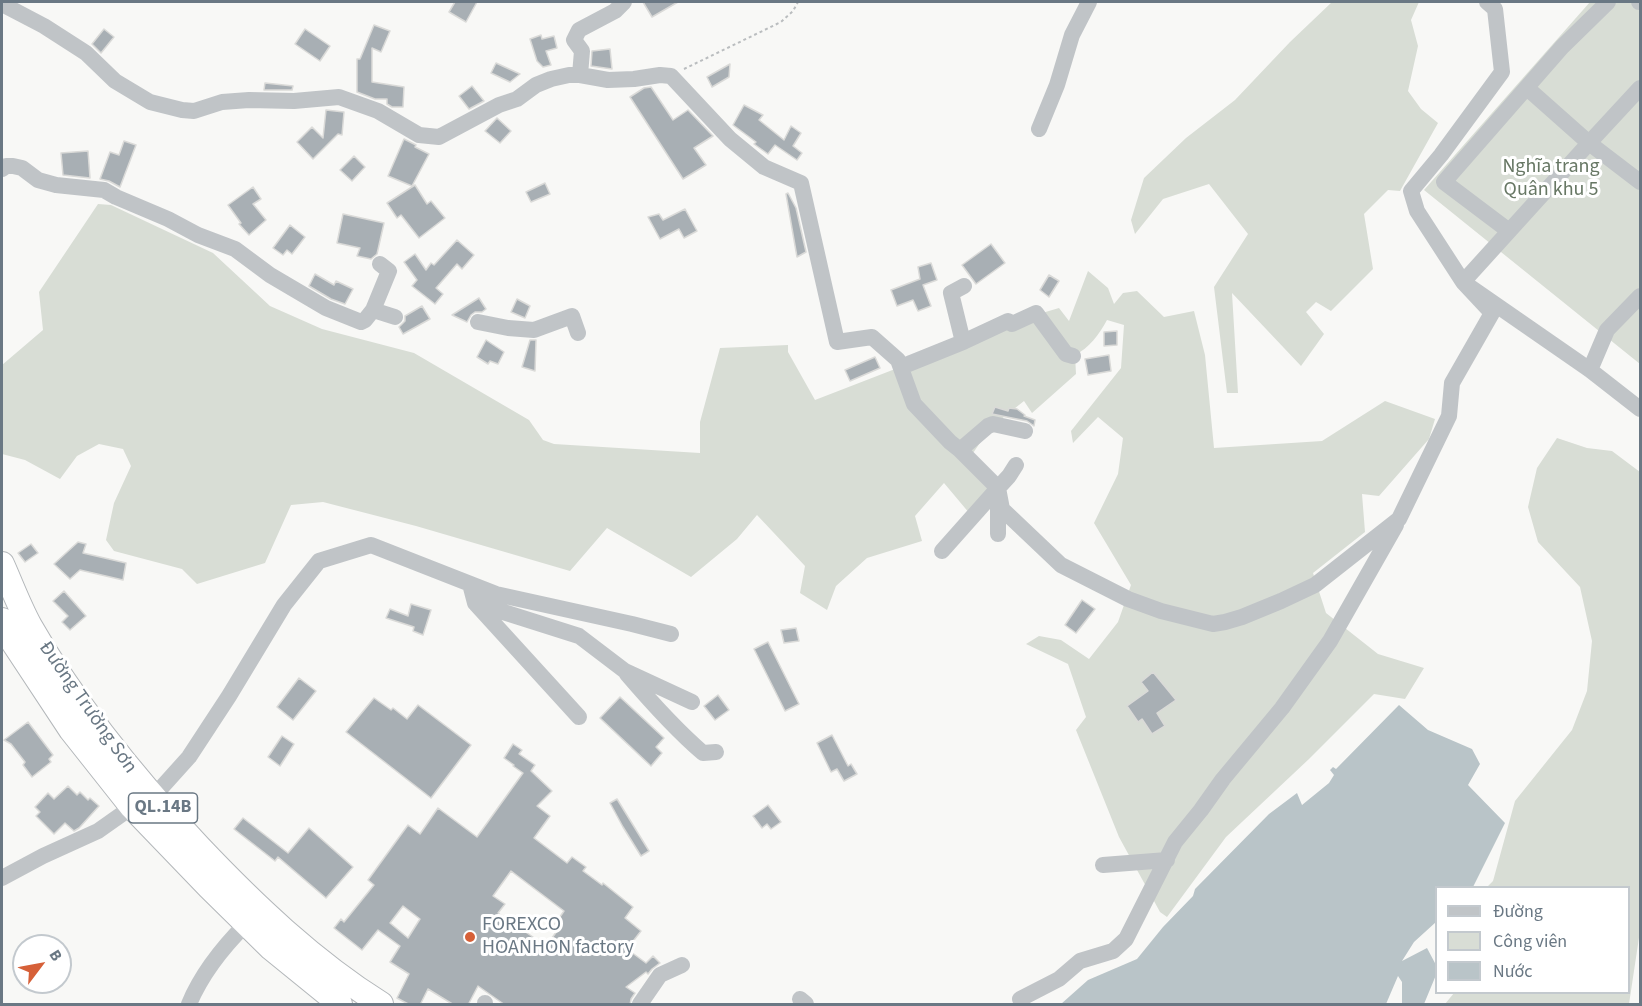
<!DOCTYPE html>
<html>
<head>
<meta charset="utf-8">
<style>
  body { margin:0 }
  #map { position:relative; width:1642px; height:1006px; overflow:hidden; background:#f8f8f6; font-family:"Source Sans 3",sans-serif }
  canvas { display:block }
  .frame { position:absolute; inset:0; border:3px solid #6a7884; pointer-events:none }
  .legend { position:absolute; left:1435px; top:886px; width:195px; height:108px; box-sizing:border-box; background:#fff; border:2px solid #c3c9ce; margin:0; padding:8px 10px; list-style:none; font-size:18px; color:#6a7884 }
  .legend li { display:flex; align-items:center; gap:12px; height:30px }
  .legend b { width:30px; border:2px solid #c3c9ce }
  .north { position:absolute; left:12px; top:934px; width:60px; height:60px; box-sizing:border-box; background:#fff; border:2px solid #c3c9ce; border-radius:50%; rotate:58deg; font-size:16px; font-weight:700; line-height:24px; text-align:center; color:#6a7884 }
  .north::after { content:''; display:block; margin:auto; width:21px; height:27px; background:#d66038; clip-path:polygon(50% 0,100% 100%,50% 72%,0 100%) }
</style>
</head>
<body>
<div id="map">
<canvas width="1642" height="1006"></canvas>
<div class="frame"></div>
<ul class="legend">
<li><b style="height:8px;background:#c0c4c7"></b>Đường</li>
<li><b style="height:16px;background:#d8ddd5"></b>Công viên</li>
<li><b style="height:16px;background:#b9c4c8"></b>Nước</li>
</ul>
<div class="north">B</div>
</div>
<script>
const g = document.querySelector('canvas').getContext('2d');
g.lineJoin = 'round';
function paint(path, color) {
  g.fillStyle = color;
  g.fill(path, 'evenodd');
}
function stroke(path, color, width, dash) {
  g.strokeStyle = color;
  g.lineWidth = width;
  g.lineCap = dash ? 'butt' : 'round';
  g.setLineDash(dash || []);
  g.stroke(path);
}
function write(font, color, halo, rows, align = 'center') {
  g.font = font + ' "Source Sans 3",sans-serif';
  g.lineWidth = 6;
  g.setLineDash([]);
  g.textBaseline = 'middle';
  g.strokeStyle = halo;
  g.fillStyle = color;
  for (const [text, x, y, turn = 0] of rows) {
    g.save();
    g.translate(x, y);
    g.rotate((+turn || 0) * Math.PI / 180);
    g.textAlign = isNaN(turn) ? turn : align;
    if (halo) g.strokeText(text, 0, 0);
    g.fillText(text, 0, 0);
    g.restore();
  }
}
const green = new Path2D(`
  M1332 2H1419L1411 20 1418 46 1408 91 1421 109 1438 123 1400 191 1388 190 1364 214 1373 269 1331 311 1316 302 1306 312 1324 334 1301 366 1232 293 1238 393H1227L1214 287 1248 234 1209 184 1163 199 1135 234 1131 220 1144 178 1186 138 1235 100 1290 42Z
  M1590 2H1640V364L1424 190Z
  M98 204 111 205 213 253 270 306 322 329 414 353 529 420 543 440 554 444 700 453V422L720 348 788 345V352L815 400 1032 316 1059 308 1069 321 1088 271 1108 288 1114 304 1123 293 1137 291 1164 317 1194 311 1205 355 1214 448 1322 441 1385 401 1435 419 1429 439 1379 496 1362 494 1365 532 1313 573 1326 613 1378 654 1424 668 1405 699 1374 694 1309 759 1226 837 1167 917 1160 912 1119 837 1076 730 1086 717 1068 664 1026 644 1039 636 1061 640 1089 659 1118 622 1131 585 1094 523 1118 474 1123 438 1098 417 1073 443 1071 431 1121 368 1124 325 1107 320C1099 335 1089 348 1075 355L1076 374 1032 413 1024 401 990 428 969 459 997 489 970 514 944 483 915 516 922 541 867 558 836 586 827 610 800 593 805 566 757 515 737 539 691 577 607 528 570 571 416 526 323 502 291 505 265 563 197 584 182 569 114 551 106 540 114 503 131 466 123 449 99 444 77 456 60 479 25 460 2 454V365L43 330 39 292Z
  M1557 438 1587 448 1612 451 1640 472V931L1629 1004H1445L1454 993 1628 992V888L1487 887 1493 881 1515 801 1572 730 1587 691 1592 641 1580 587 1538 542 1528 507 1537 468Z`);
const water = new Path2D(`
  M1399 705 1428 730 1472 749 1480 764 1468 785 1505 823 1473 887 1436 888V922L1414 942 1402 961 1427 948 1436 965V975L1424 1004H1402V982L1398 976 1386 1004H1061L1088 980 1137 959 1163 927 1193 896 1195 889 1269 814 1297 793 1302 805 1329 783 1334 775 1330 770 1333 767 1336 769Z`);
const building = new Path2D(`
  M455 2H477L466 22 449 12Z
  M643 2H678L652 17Z
  M374 25 390 31 381 52 372 48V82L404 87 403 107H392L387 104V99H375L357 92V59H360Z
  M104 29 114 37 101 53 92 44Z
  M305 29 330 46 320 61 295 44Z
  M541 35 542 39 554 36 557 48 546 51 551 65 543 67 537 61 530 39Z
  M610 49 612 69 591 66 592 51Z
  M496 63 520 74 510 82 491 73Z
  M730 64 729 77 712 87 707 77Z
  M265 83 293 86 292 90H264Z
  M472 86 484 101 469 109 459 96Z
  M651 87 673 120 688 110 713 136 694 148 706 165 683 179 630 97 644 88Z
  M744 105 763 115 759 120 784 140 791 126 801 133 793 146 802 153 797 160 775 145 768 154 754 144 756 142 733 125Z
  M326 110 344 112 342 135 338 134 313 159 297 142 312 127 323 138Z
  M497 118 511 131 500 143 485 131Z
  M404 139 416 145 415 147 429 154 412 186 388 176Z
  M124 141 136 145 120 187 109 181 100 179 110 152 119 155Z
  M88 151 90 178 63 175 61 153Z
  M354 156 365 167 352 181 340 170Z
  M545 183 550 194 531 202 526 192Z
  M415 185 427 204 431 201 445 218 419 238 401 215 397 218 387 203Z
  M253 187 261 199 253 204 266 220 249 235 239 224 241 223 228 205Z
  M788 193 796 208 806 252 797 257 786 194Z
  M685 209 697 231 684 238 679 229 660 239 648 217 659 214 663 220Z
  M343 214 384 223 377 254 371 259 357 256 360 248 337 243Z
  M290 225 305 237 292 254 287 250 283 255 273 248Z
  M457 240 474 255 462 269 457 264 436 288 443 294 435 304 412 286 417 280 404 262 415 254 426 270 431 263 434 265Z
  M991 244 1005 263 976 284 962 265Z
  M931 263 937 280 923 285 931 306 918 311 913 300 897 306 891 290 920 279 918 267Z
  M315 274 334 285 336 281 353 289 345 304 331 299 309 286Z
  M1049 275 1059 281 1049 297 1040 290Z
  M479 298 486 309 482 312H475L471 315 467 322 452 315Z
  M517 299 530 306 525 318 511 312Z
  M422 306 430 319 403 334 399 327 405 321V316Z
  M1117 331V345L1104 346V332Z
  M486 340 504 352 498 364 490 361 488 364 477 357Z
  M530 340H536L535 371 522 367Z
  M1109 355 1111 371 1088 375 1085 359Z
  M875 357 880 368 850 381 845 370Z
  M995 407 1008 411 1009 408 1017 409 1025 415 1024 416 1035 420 1034 426 1027 421 992 414Z
  M78 542 86 544 83 553 126 563 123 580 80 570 70 579 54 564Z
  M31 544 38 553 25 562 18 553Z
  M64 591 86 616 70 630 62 622 68 616 53 601Z
  M1082 600 1095 609 1076 633 1065 625Z
  M411 604 431 610 423 635 413 631 414 627 386 618 390 609 408 616Z
  M796 628 799 641 784 643 781 630Z
  M768 642 799 704 785 711 754 649Z
  M1153 672 1176 700 1157 713 1165 726 1152 734 1142 719 1138 722 1127 706 1148 691 1141 682Z
  M299 678 316 691 293 720 277 707Z
  M718 695 729 710 715 720 704 706Z
  M620 697 664 738 656 747 662 753 651 766 600 718Z
  M374 698 391 710 393 708 407 719 418 705 471 745 431 798 346 732Z
  M28 722 53 755 49 759 51 762 32 777 23 765 25 762 11 744 4 740Z
  M832 735 848 766 851 764 857 774 844 781 837 769 831 772 817 743Z
  M282 736 294 744 280 766 268 757Z
  M513 744 522 750 519 754 535 765 531 771 552 791 537 806 550 816 534 838 567 863 572 857 586 867 583 871 602 885 603 883 633 907 625 918 641 931 627 949 646 963 653 956 660 963 652 969 648 974 646 972 626 987 635 993 631 999 630 1005H505L478 986 468 1005H454L428 989 420 1005H410L397 998 409 974 390 962 400 946 378 930 362 950 334 928 341 919 344 922 374 885 368 880 408 825 420 834 438 808 477 837 523 773 513 766 514 765 504 758ZM511 871 564 911 555 924 560 927 546 946 498 913 505 904 493 896ZM403 906 420 919 408 938 390 923Z
  M68 786 77 795 80 792 88 800 90 798 99 806 79 828 74 831 65 823 54 834 36 816 40 812 35 807 48 793 54 799Z
  M617 799 649 851 641 856 623 827 610 803Z
  M768 805 781 822 771 829 767 824 762 828 753 816Z
  M243 818 288 853 309 828 353 867 326 898 278 857 275 861 234 829Z`);
const path = new Path2D(`
  M684 69 781 22 793 11 798 2`);
const minor = new Path2D(`
  M1487 2 1495 9 1502 72 1441 155 1411 191 1417 211 1463 282 1590 370 1640 409
  M1639 2H1640
  M2 4 44 26 86 53 115 81 150 102 182 110 194 111 222 102 249 100 294 101 339 97 378 111 419 135 439 137 499 105 517 99 536 85 551 79 569 75H580L608 80 634 79 660 75 671 76 730 139 764 167 801 183 837 342 872 337 898 360 914 404 950 442 960 450 998 488 1002 509 1061 565 1128 599 1161 611 1213 624 1225 622 1242 617 1281 601 1315 585 1399 519 1449 416 1452 383 1492 313 1463 282 1589 143 1640 88
  M580 75 582 51 574 40 579 30 615 11 624 2
  M1527 88 1589 143 1640 182
  M1039 129 1057 85 1072 35 1089 2
  M2 169 6 166H13L22 168 38 180 56 185 104 190 116 197 168 219 198 235 235 249 270 275 326 308 361 322 365 320 373 310
  M1509 231 1444 182 1562 47 1608 2
  M380 264 389 271 373 310 395 317
  M478 322 508 328 534 330 572 316 578 333
  M963 342 951 293 964 286
  M901 367 963 342 1008 321 1012 324 1036 313 1066 354 1073 356
  M1590 370 1607 330 1640 296
  M960 450 988 426 993 424 1025 431
  M998 488 1009 476 1016 465
  M942 551 998 488V534
  M470 584 475 603 579 636 625 671 692 702
  M476 604 579 717
  M627 674C651 702 675 729 703 753L716 752
  M153 797 189 757 229 696 284 605 319 561 371 545 496 594 632 624 671 634
  M1103 865 1167 860
  M2 878 43 856 98 831 132 807
  M800 999 806 1004
  M1020 999 1059 979 1080 961 1113 951 1126 939 1175 842 1201 810 1223 779 1282 708 1330 641 1396 525
  M189 1004C202 973 222 948 246 924
  M485 1004V1003
  M640 1004 660 975 682 965`);
const highway = new Path2D(`
  M2 564C11 584 19 606 30 626 76 707 135 779 199 847 254 905 313 961 381 1004
  M2 620 9 636 71 730 132 807 209 887 271 948 340 1004`);
const markers = [
  [470,937,6,"#d66038"]
];
const shields = [
  [163,808,69]
];
const shieldNames = [
  ["QL.14B",163,808]
];
const parkNames = [
  ["Nghĩa trang",1551,168],
  ["Quân khu 5",1551,191]
];
const streetNames = [
  ["Đường Trường Sơn",87,708,55]
];
const poiNames = [
  ["FOREXCO",482,926],
  ["HOANHON factory",482,949]
];
paint(green, '#d8ddd5');
paint(water, '#b9c4c8');
paint(building, '#a8afb4');
stroke(building, '#dadad8', 1.5);
stroke(highway, '#b3b7ba', 26);
stroke(path, '#babdbf', 2, [3, 3]);
stroke(minor, '#c0c4c7', 16);
stroke(highway, '#fff', 24);
for (const [x, y, r, color] of markers) {
  const dot = new Path2D();
  dot.arc(x, y, r, 0, 2 * Math.PI);
  g.fillStyle = color;
  g.fill(dot);
  stroke(dot, '#fff', 2);
}
for (const [x, y, w] of shields) {
  const box = new Path2D();
  box.roundRect(x - w / 2, y - 15, w, 30, 4.5);
  g.fillStyle = '#fff';
  g.fill(box);
  stroke(box, '#6a7884', 1.5);
}
write('bold 18px', '#6a7884', null, shieldNames);
write('20px', '#677764', '#fff', parkNames);
write('20px', '#6a7884', '#fff', streetNames);
write('20px', '#6a7884', '#fff', poiNames, 'left');
</script>
</body>
</html>
